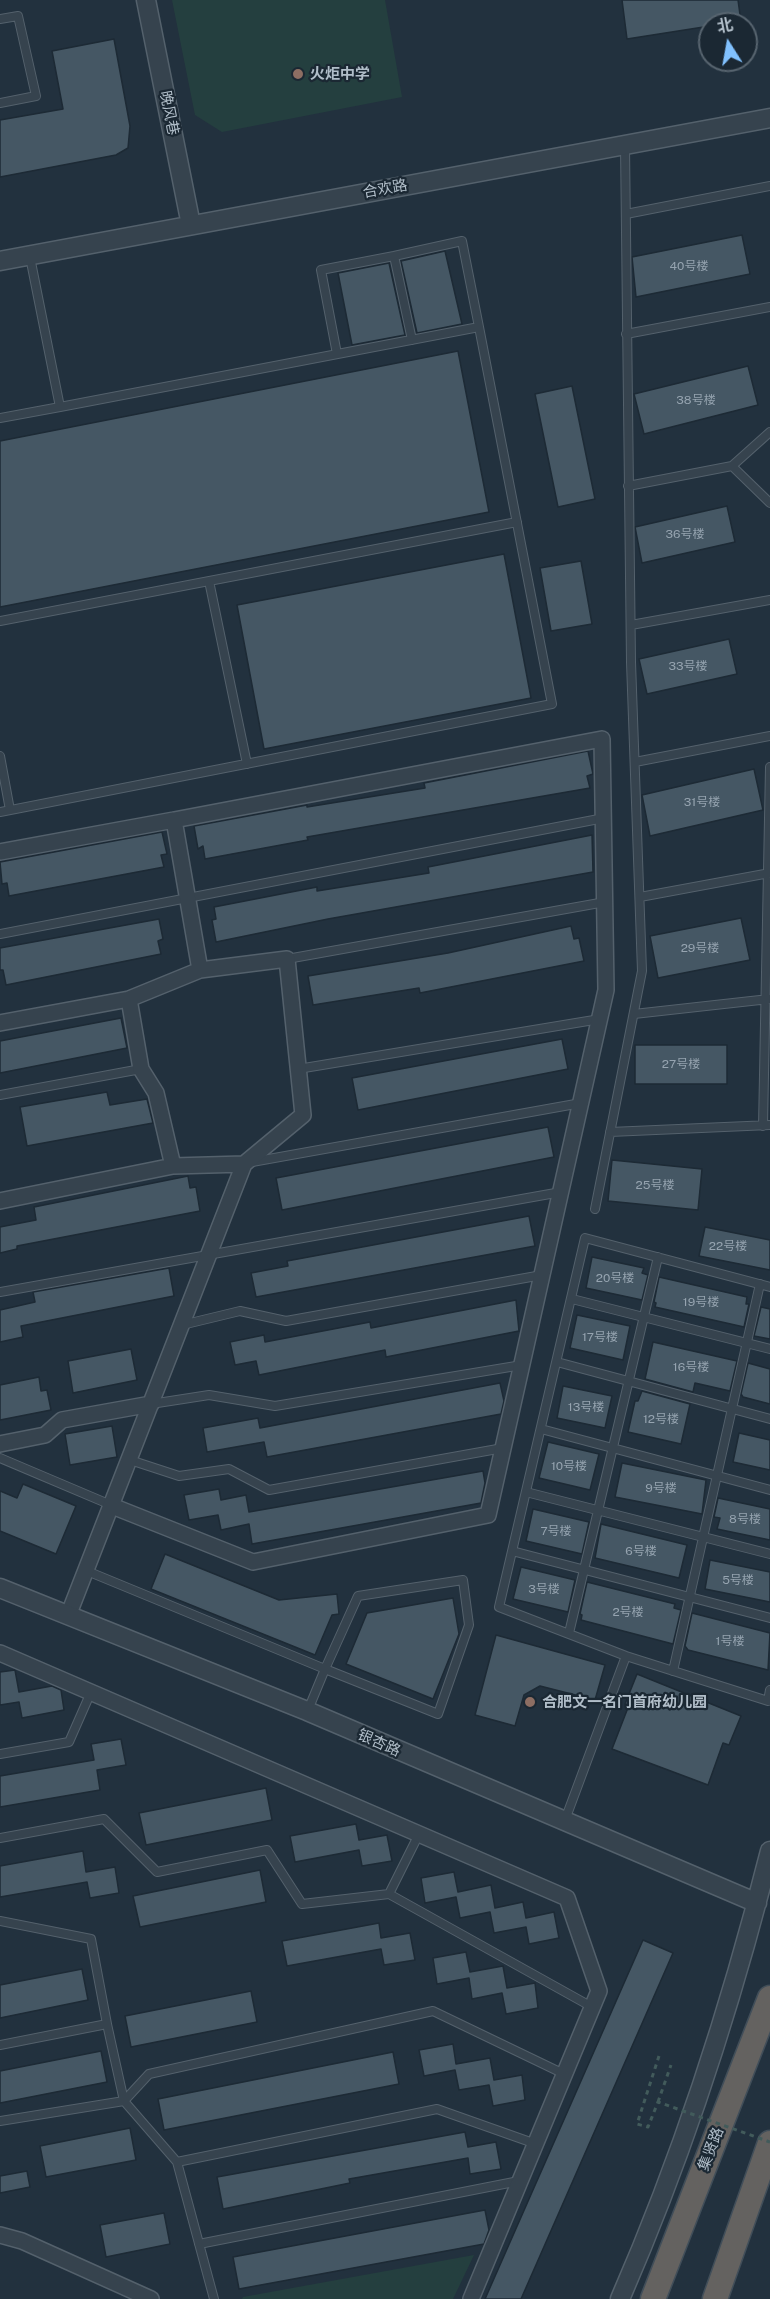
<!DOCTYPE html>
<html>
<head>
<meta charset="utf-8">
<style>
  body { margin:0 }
  #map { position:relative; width:770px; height:2299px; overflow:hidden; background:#22313e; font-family:"Public Sans","Noto Sans SC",sans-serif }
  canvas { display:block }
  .north { position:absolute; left:698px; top:12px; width:60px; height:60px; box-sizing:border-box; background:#1b2833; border:2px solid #57646f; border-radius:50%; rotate:349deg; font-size:16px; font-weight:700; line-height:24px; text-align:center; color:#b1bec9 }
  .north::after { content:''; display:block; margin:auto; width:21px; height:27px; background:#81c1fe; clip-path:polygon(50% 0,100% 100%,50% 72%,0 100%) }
</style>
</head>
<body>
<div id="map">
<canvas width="770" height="2299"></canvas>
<div class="north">北</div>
</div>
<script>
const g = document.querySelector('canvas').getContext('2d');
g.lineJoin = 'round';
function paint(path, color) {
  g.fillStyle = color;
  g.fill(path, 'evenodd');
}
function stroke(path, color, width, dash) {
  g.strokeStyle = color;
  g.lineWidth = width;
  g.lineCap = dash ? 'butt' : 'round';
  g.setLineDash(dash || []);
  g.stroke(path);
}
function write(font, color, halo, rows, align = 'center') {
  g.font = font + ' "Public Sans","Noto Sans SC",sans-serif';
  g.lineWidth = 4.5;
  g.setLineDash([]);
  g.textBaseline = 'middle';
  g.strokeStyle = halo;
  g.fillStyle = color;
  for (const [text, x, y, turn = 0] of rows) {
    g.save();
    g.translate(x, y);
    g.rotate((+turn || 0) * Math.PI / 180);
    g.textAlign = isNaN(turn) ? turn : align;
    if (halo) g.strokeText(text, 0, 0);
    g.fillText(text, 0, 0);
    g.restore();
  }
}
const green = new Path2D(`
  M172 0H385L402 97 222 132 195 115Z
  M474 2255 453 2299H242L243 2297Z`);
const building = new Path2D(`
  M622 0H738L741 22 710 24V26L627 39Z
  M114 39 130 126 128 148 116 155 0 177V120L63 109 52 51Z
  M742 235 750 274 636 297 632 257Z
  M445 251 462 324 417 333 401 261Z
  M389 263 405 335 352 345 338 273Z
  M458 351 489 512 0 607V441Z
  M748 366 758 405 644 434 634 394Z
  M572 386 595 499 558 507 535 394Z
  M727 506 735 542 642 563 635 527Z
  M504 554 531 698 264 749 237 605Z
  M581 561 592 624 551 631 540 568Z
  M729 639 737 674 647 694 639 659Z
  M588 751 593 774 587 776 590 788 307 837 308 840 205 859 203 846 198 849 194 826 307 805V807L425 788 424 783Z
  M754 769 763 810 650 836 642 795Z
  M162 832 167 854 161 855 164 867 9 896 7 883 2 884 0 862Z
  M592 835 593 872 328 919 216 942 212 920 216 919 214 907 317 887V891L429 873 428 867Z
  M741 918 750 960 658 978 650 936Z
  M159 919 163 939 158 941 161 954 6 985 3 970H0V948Z
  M571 926 574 939 579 938 584 961 420 993 419 988 313 1005 308 976 448 953Z
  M121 1018 127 1048 0 1073V1041Z
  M562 1039 568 1069 358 1110 352 1078Z
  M635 1045H727V1084H635Z
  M107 1092 110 1105 147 1099 153 1123 27 1146 20 1107Z
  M548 1127 554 1157 282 1210 276 1178Z
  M612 1160 702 1169 698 1210 608 1201Z
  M188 1176 190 1188 196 1187 200 1211 17 1246V1249L0 1253V1227L36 1220 34 1207Z
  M529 1216 535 1246 256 1297 251 1273 288 1266 287 1261Z
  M705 1227 770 1240V1270L699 1256Z
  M592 1257 644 1268 642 1273 648 1275 642 1300 586 1288Z
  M169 1268 174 1296 21 1326 23 1337 0 1342V1310L35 1302 33 1292Z
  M659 1277 747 1297 746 1304H749L744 1327 655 1307 656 1303 654 1302Z
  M516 1300 519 1331 386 1357 385 1350 259 1375 256 1361 235 1365 230 1342 264 1335 265 1342 370 1322 371 1328Z
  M761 1307 770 1309V1339L754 1336Z
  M577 1315 630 1326 623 1360 570 1348Z
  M653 1342 737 1361 730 1391 695 1383 693 1392 645 1379Z
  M131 1349 137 1380 73 1393 68 1361Z
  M748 1363 770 1369V1404L743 1397 741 1394Z
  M39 1377 41 1391 47 1390 51 1410 0 1420V1385Z
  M500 1383 504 1401 501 1414 267 1457 264 1442 207 1452 203 1428 258 1418 260 1428Z
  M563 1386 612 1396 605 1428 557 1418Z
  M642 1391 690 1404 681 1444 628 1432 635 1401H638Z
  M112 1426 117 1457 70 1465 65 1434Z
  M739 1433 770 1440V1470L733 1462Z
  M548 1442 599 1454 590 1490 539 1478Z
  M622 1463 706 1480 702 1514 615 1497Z
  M483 1471 485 1483 481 1503 252 1544 249 1524 221 1530 218 1515 189 1520 184 1495 219 1489 221 1500 246 1495 249 1512Z
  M23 1484 76 1506 56 1554 0 1531V1491L17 1498Z
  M718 1498 770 1509V1540L717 1529 720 1518 714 1517Z
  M533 1509 589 1522 582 1554 526 1541Z
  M601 1524 687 1545 679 1578 595 1558Z
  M165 1554 279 1600 337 1594 339 1614 332 1615 315 1655 151 1589Z
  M710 1560 770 1572V1602L705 1589Z
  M521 1567 575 1580 568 1612 513 1599Z
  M587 1582 675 1604 674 1608 681 1610 673 1644 581 1620 582 1615 580 1614Z
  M453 1598 459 1634 433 1699 346 1664 367 1613Z
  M692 1613 770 1633 768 1670 688 1650 685 1646Z
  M496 1635 605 1665 595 1700 540 1686 524 1695 515 1726 475 1715Z
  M15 1670 19 1692 52 1686 61 1690 64 1710 22 1718 19 1702 0 1705V1672Z
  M637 1674 741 1716 729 1745 723 1743 708 1785 612 1749 629 1705 625 1704Z
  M121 1739 126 1765 97 1770 100 1790 0 1807V1776L94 1760 91 1744Z
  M266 1788 272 1820 146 1845 139 1813Z
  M356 1824 359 1840 387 1835 392 1861 362 1866 359 1850 295 1862 290 1836Z
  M83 1851 86 1872 115 1867 119 1893 90 1898 87 1882 0 1897V1866Z
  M260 1870 266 1902 140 1927 133 1896Z
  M454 1872 458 1892 491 1885 495 1908 523 1902 526 1918 554 1912 559 1938 529 1944 526 1927 494 1933 490 1912 460 1918 456 1897 425 1903 421 1878Z
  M379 1923 381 1938 410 1933 415 1960 384 1965 381 1949 287 1966 282 1941Z
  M643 1940 673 1953 521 2299H485Z
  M466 1952 470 1972 503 1966 507 1988 535 1983 538 2008 506 2014 502 1993 472 1999 469 1978 437 1984 433 1958Z
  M82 1969 88 2000 0 2018V1985Z
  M251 1991 257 2022 131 2047 125 2016Z
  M453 2044 456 2064 490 2058 494 2080 522 2075 525 2100 493 2106 489 2085 459 2090 455 2070 424 2076 419 2050Z
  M101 2051 107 2082 0 2103V2071Z
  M393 2052 399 2084 164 2130 158 2099Z
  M130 2128 136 2160 46 2177 40 2146Z
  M465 2132 468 2147 496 2142 501 2169 470 2174 468 2158 349 2179 350 2183 223 2209 217 2177Z
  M27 2171 30 2187 0 2193V2176Z
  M485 2210 489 2230 484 2244 239 2289 233 2257Z
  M164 2213 170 2244 106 2257 100 2225Z`);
const path = new Path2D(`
  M658 2102 671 2065`);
const service = new Path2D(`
  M0 19 18 16 36 96 0 103
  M626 214 770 186
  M394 256 462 241 479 327
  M626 334 770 307
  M337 354 321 270 394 256 412 340
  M0 418 60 407 30 257
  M770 432 732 466 770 503
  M628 486 732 466
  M209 581 247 764
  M0 621 517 522
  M631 625 770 600
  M0 756 10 810
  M635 762 770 736
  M0 812 552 704 479 327 60 407
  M640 897 770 873
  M0 934 604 818
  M287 959 605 902
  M634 1014 769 999
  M298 1069 600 1019
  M0 1095 141 1069
  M763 1126 770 767
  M610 1132 770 1125
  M252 1162 581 1103
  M595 1209 642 971 631 662 625 146
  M770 1287 585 1238 499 1607 626 1656 768 1701 770 1690
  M0 1292 561 1192
  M572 1299 770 1349
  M182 1325 240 1311 286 1321 542 1275
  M557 1362 770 1419
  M151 1404 209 1395 275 1406 522 1365
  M541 1429 770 1490
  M0 1458 111 1505
  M130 1460 179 1476 229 1469 269 1490 503 1448
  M526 1492 770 1554
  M512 1551 770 1618
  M87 1571 325 1669 358 1596 463 1580 469 1625 438 1714 325 1669 308 1710
  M569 1633 658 1257
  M673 1671 760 1284
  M0 1754 69 1742 91 1692
  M565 1820 626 1656
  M0 1838 104 1819 157 1872 267 1850 302 1904 389 1894 592 2007
  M389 1894 419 1834
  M0 1921 91 1939 107 2024
  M0 2045 107 2024 124 2101 177 2162
  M0 2121 124 2101 149 2074 433 2011 564 2074
  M199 2244 519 2181
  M214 2299 177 2162 437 2109 536 2144`);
const minor = new Path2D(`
  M0 852 174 820 200 970 287 959 303 1115 244 1164 68 1616
  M0 1023 129 999
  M173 1166 156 1093 141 1069 129 999 200 970
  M0 1201 173 1166 244 1164
  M0 1444 45 1435 62 1420 151 1404
  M112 1506 253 1562 488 1515 606 990 602 739 174 820
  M0 1653 567 1898 599 1991 471 2299
  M0 2235 22 2241 151 2299`);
const tertiary = new Path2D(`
  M146 0 191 225
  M0 261 770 118
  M0 1588 307 1711 757 1903
  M620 2299C682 2157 732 2002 770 1851`);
const trunk = new Path2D(`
  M653 2299 770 1998
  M715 2299 770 2143`);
const pathBridge = new Path2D(`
  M659 2056 637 2124 648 2127 658 2102 770 2142`);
const markers = [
  [298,74,6,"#8d6e63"],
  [530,1702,6,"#8d6e63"]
];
const numberNames = [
  ["40号楼",689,266],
  ["38号楼",696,400],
  ["36号楼",685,534],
  ["33号楼",688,666],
  ["31号楼",702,802],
  ["29号楼",700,948],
  ["27号楼",681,1064],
  ["25号楼",655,1185],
  ["22号楼",728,1246],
  ["20号楼",615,1278],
  ["19号楼",701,1302],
  ["17号楼",600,1337],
  ["16号楼",691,1367],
  ["13号楼",586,1407],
  ["12号楼",661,1419],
  ["10号楼",569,1466],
  ["9号楼",661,1488],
  ["8号楼",745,1519],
  ["7号楼",556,1531],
  ["6号楼",641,1551],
  ["5号楼",738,1580],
  ["3号楼",544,1589],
  ["2号楼",628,1612],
  ["1号楼",730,1641]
];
const poiNames = [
  ["火炬中学",310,74],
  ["合肥文一名门首府幼儿园",542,1702]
];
const streetNames = [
  ["晚风巷",169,113,79],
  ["合欢路",385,189,-10],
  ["银杏路",379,1743,24],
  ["集贤路",711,2149,-69]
];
paint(green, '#243f3f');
paint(building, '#455764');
stroke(building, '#1d2a35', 1.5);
stroke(service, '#54616c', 10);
stroke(minor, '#54616c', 18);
stroke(tertiary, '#54616c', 21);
stroke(trunk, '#414e59', 27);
stroke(path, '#425b5b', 3, [4.5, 4.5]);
stroke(service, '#36434e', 8);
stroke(minor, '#36434e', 15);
stroke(tertiary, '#36434e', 18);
stroke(trunk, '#646260', 24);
stroke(pathBridge, '#425b5b', 3, [4.5, 4.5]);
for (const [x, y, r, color] of markers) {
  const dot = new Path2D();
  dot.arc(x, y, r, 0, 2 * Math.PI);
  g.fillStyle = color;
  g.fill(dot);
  stroke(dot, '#1b2833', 2);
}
write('12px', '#96a4b0', null, numberNames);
write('bold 15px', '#b1bec9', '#1b2833', poiNames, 'left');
write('15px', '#b1bec9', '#1b2833', streetNames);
</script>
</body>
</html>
